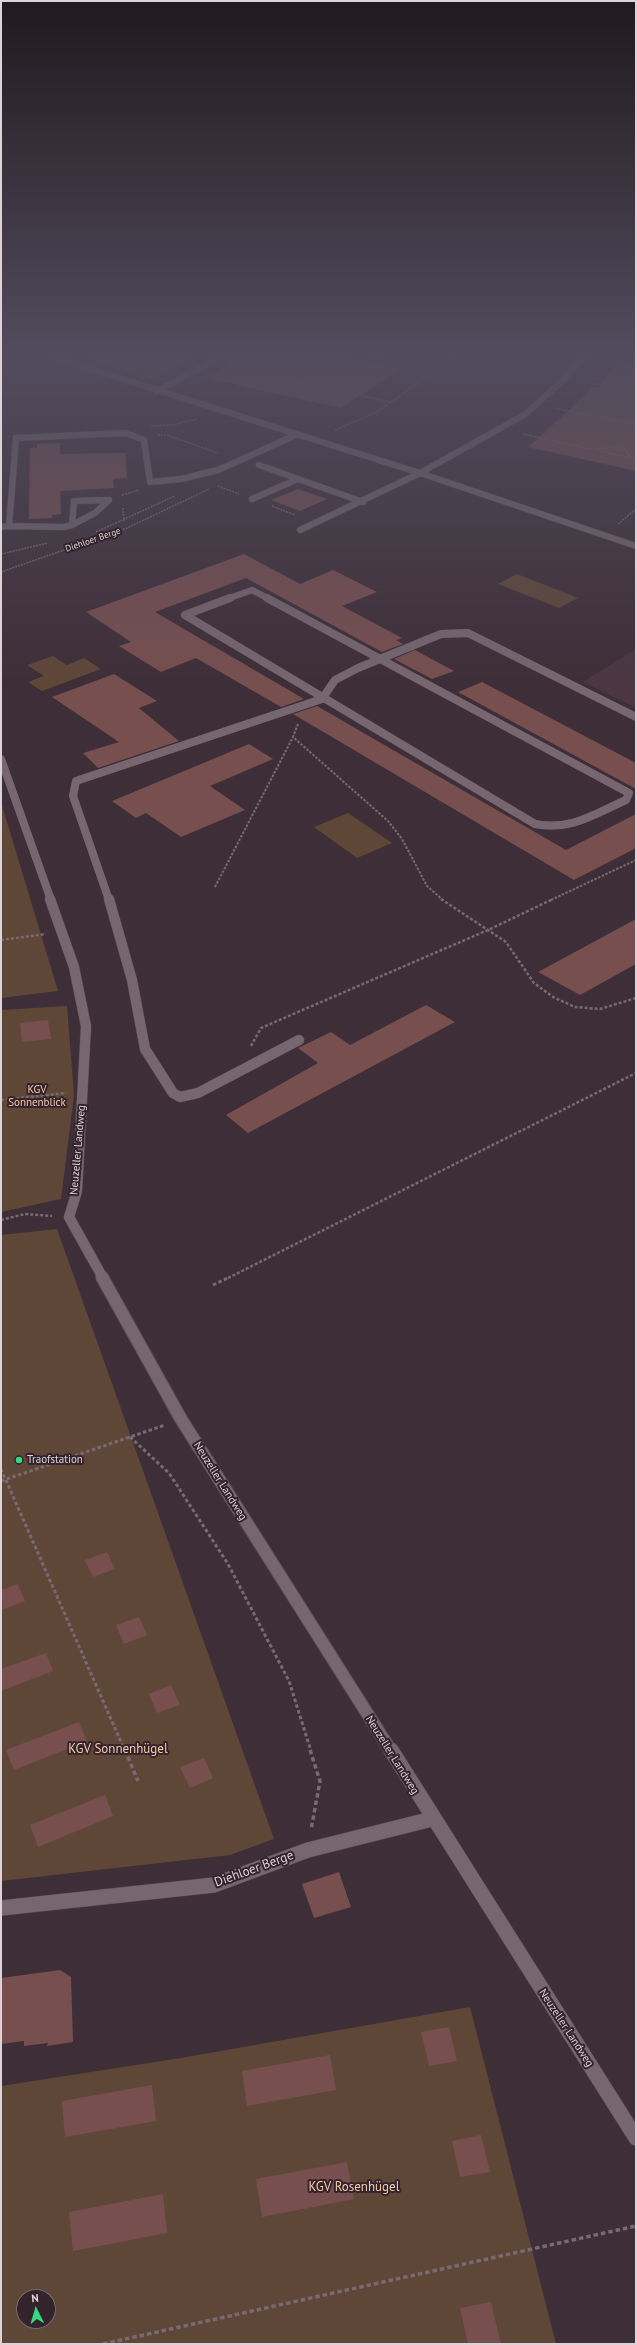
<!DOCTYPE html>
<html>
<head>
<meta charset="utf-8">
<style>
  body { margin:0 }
  #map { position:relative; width:637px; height:2345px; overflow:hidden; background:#3e2e37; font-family:"PT Sans",sans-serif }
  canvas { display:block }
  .frame { position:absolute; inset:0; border:2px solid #ddd2d8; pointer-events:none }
  .north { position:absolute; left:16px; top:2289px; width:40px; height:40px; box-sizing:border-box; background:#33242c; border:1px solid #776a71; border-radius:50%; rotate:355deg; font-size:11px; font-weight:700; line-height:16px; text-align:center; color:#ddd2d8 }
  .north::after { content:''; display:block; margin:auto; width:14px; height:18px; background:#34d881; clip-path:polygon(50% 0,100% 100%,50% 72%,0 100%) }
</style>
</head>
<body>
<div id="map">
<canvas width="637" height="2345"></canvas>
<div class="frame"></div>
<div class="north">N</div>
</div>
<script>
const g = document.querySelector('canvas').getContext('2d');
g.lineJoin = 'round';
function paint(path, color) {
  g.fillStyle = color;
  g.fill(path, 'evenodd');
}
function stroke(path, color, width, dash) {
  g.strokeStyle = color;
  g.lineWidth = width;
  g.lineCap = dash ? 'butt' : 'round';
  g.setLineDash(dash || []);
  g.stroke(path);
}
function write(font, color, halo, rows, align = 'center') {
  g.font = font + ' "PT Sans",sans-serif';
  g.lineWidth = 4;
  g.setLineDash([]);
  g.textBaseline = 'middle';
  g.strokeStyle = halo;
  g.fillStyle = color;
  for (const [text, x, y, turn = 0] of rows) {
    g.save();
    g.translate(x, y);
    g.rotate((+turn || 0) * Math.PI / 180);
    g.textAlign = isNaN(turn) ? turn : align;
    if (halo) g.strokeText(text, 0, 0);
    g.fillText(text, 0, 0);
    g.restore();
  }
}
const built = new Path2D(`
  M636 649V708L583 682Z`);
const green = new Path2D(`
  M89 359H189L152 379Z
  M517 574 578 598 559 608 498 584Z
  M53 656 67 665 84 658 101 669 42 691 28 682 44 676 27 665Z
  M1 802 58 991 1 998Z
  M348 813 392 843 357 858 314 827Z
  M67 1006 74 1095 61 1199 1 1212V1010Z
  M57 1229 274 1839 230 1855 1 1881V1235Z
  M470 2007 556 2344H1V2086L181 2058ZM24 2297H48V2321H24Z`);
const building = new Path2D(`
  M228 359H347L402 368 341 408 205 378 227 365Z
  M619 361 636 364V471L528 447 566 413 593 386 598 387Z
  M60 443V454L125 453 127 478 113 479 114 488 60 491 61 514 52 515V518L29 519 30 448H37V444Z
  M298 489 327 499 300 511 271 500Z
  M244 554 300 584 333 570 377 592 342 606 402 638 396 640 403 644 382 652 246 578 155 612 304 699 281 707 196 658 161 672 119 646 131 642 86 612Z
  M415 650 454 671 432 679 394 659Z
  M114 674 157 701 139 708 179 741 98 768 83 753 119 742 52 697Z
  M482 682 636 763V789L458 692Z
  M317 706 566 850 636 814V848L574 880 293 714Z
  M249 744 273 759 210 786 245 810 181 837 146 813 136 818 112 801Z
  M636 919V964L580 995 538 972Z
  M426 1005 455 1022 248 1133 226 1115 318 1063 298 1048 331 1032 350 1045Z
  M48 1020 51 1039 22 1042 20 1023Z
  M107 1552 115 1569 93 1577 85 1560Z
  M18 1584 25 1601 1 1610V1590Z
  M139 1617 147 1635 124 1644 116 1625Z
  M46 1653 53 1671 1 1691V1669Z
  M171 1685 180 1705 157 1713 149 1694Z
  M79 1722 87 1741 14 1770 6 1750Z
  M204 1758 213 1778 190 1788 180 1767Z
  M105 1795 113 1816 38 1847 30 1825Z
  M339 1872 351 1907 314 1918 302 1884Z
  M60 1970 71 1977 73 2042 47 2046 48 2043 24 2046V2041L1 2044V1978Z
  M449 2027 457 2061 429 2066 421 2032Z
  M330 2055 336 2090 247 2106 242 2071Z
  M152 2085 156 2121 65 2137 62 2101Z
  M481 2135 490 2172 460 2177 452 2141Z
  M347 2162 354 2199 262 2217 256 2179Z
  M163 2194 167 2233 73 2251 69 2212Z
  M491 2302 501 2344H468L460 2308Z`);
const pathFar4 = new Path2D(`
  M1 359H3
  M374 359 436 370
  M229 368 390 402
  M583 382 636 391
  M553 408 636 424
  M151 426 173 425 197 419
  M335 430 377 412 452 359
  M523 434 636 459
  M158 435H167L218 453
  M595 449 623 446 631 458
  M218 486 239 494
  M122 495 139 490
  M272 506 295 515
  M123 508 124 521
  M618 524 636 509
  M96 532 175 496
  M1 554 48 543
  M1 572 127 528 209 489`);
const pathFar3 = new Path2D(`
  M298 724 293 737 388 821 402 839 427 886 443 900
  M215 887 293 737
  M551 900 636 860`);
const pathFar2 = new Path2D(`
  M441 899 506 942 534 983 553 997 575 1007 600 1009 636 998
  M1 940 46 934
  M251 1046 261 1028 488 930 553 899
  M1 1100 66 1093
  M1 1220 25 1214 52 1216
  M228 1278 636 1073`);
const pathFar1 = new Path2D(`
  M213 1285 230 1277
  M130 1437 169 1473 228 1564 289 1681 311 1751
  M1 1469 125 1751
  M1 1481 165 1425`);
const path = new Path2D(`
  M125 1750 138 1781
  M310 1750 320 1781 311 1830
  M103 2344 636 2226`);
const laneFar3 = new Path2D(`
  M259 465 363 502
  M252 499 298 479
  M109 500 95 513 72 525 74 501Z
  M9 526 64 527 72 525
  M1 527 9 526 16 438 126 433 144 440 150 482 181 479 218 470 296 435
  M300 530 420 473
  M227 599 252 590 269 599`);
const laneFar2 = new Path2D(`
  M230 598 185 615 535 824C571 831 594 814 626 800L629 793 267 598
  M109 900 73 796 76 781 322 699 335 680 358 668 441 634 468 633 636 717`);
const laneFar1 = new Path2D(`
  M109 899 132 980 145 1049 173 1093 180 1097 198 1093 299 1040`);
const lane = new Path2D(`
  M1 1908 214 1885 308 1850 432 1819`);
const streetFar4 = new Path2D(`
  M59 359 420 473 636 546
  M157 391 217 359
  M420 473 524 415 559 384 582 359`);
const streetFar3 = new Path2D(`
  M1 759 51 900`);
const streetFar2 = new Path2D(`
  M50 899 74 967 86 1026 77 1191 69 1217 103 1278`);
const streetFar1 = new Path2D(`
  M102 1277 181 1419 391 1751`);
const street = new Path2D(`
  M391 1750 636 2138`);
const markers = [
  [19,1460,4,"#34d881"]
];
const farStreetnames = [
  ["Diehloer Berge",93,540,-19]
];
const parkNames = [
  ["KGV",37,1090],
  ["Sonnenblick",37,1103]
];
const streetNames = [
  ["Neuzeller Landweg",78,1150,-85],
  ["Neuzeller Landweg",220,1481,58],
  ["Neuzeller Landweg",392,1755,58],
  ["Neuzeller Landweg",566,2028,57]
];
const poiNames = [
  ["Traofstation",27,1460]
];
const nearParknames = [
  ["KGV Sonnenhügel",118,1749],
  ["KGV Rosenhügel",354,2187]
];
const nearStreetnames = [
  ["Diehloer Berge",254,1869,-20]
];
paint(built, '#4b3642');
paint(green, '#5f4738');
paint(building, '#774f4f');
stroke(laneFar3, '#584b52', 7);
stroke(laneFar2, '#584b52', 8);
stroke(laneFar1, '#584b52', 11);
stroke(lane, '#584b52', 16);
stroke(streetFar4, '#584b52', 7);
stroke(streetFar3, '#584b52', 8);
stroke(streetFar2, '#584b52', 11);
stroke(streetFar1, '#584b52', 14);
stroke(street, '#584b52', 16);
stroke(pathFar4, '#786a72', 1.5, [2, 1]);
stroke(pathFar3, '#786a72', 2, [2.5, 1.5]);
stroke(pathFar2, '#786a72', 2.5, [3, 2]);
stroke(pathFar1, '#786a72', 3, [3.5, 2.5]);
stroke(path, '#786a72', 3.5, [4.5, 3]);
stroke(laneFar3, '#77666f', 6);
stroke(laneFar2, '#77666f', 8);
stroke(laneFar1, '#77666f', 10);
stroke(lane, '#77666f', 15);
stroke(streetFar4, '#77666f', 6);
stroke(streetFar3, '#77666f', 8);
stroke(streetFar2, '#77666f', 10);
stroke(streetFar1, '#77666f', 12);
stroke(street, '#77666f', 15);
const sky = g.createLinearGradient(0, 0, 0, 687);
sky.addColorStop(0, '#22191e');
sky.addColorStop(0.52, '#524c5e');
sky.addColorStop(1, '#524c5e00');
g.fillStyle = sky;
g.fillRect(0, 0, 637, 687);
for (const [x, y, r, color] of markers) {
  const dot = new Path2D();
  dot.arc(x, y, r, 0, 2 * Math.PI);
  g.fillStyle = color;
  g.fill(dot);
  stroke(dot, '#33242c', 1.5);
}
write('9px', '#ddd2d8', '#33242c', farStreetnames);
write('11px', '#f8c8aa', '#33242c', parkNames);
write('11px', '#ddd2d8', '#33242c', streetNames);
write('11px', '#ddd2d8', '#33242c', poiNames, 'left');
write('13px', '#f8c8aa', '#33242c', nearParknames);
write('13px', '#ddd2d8', '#33242c', nearStreetnames);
</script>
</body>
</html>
